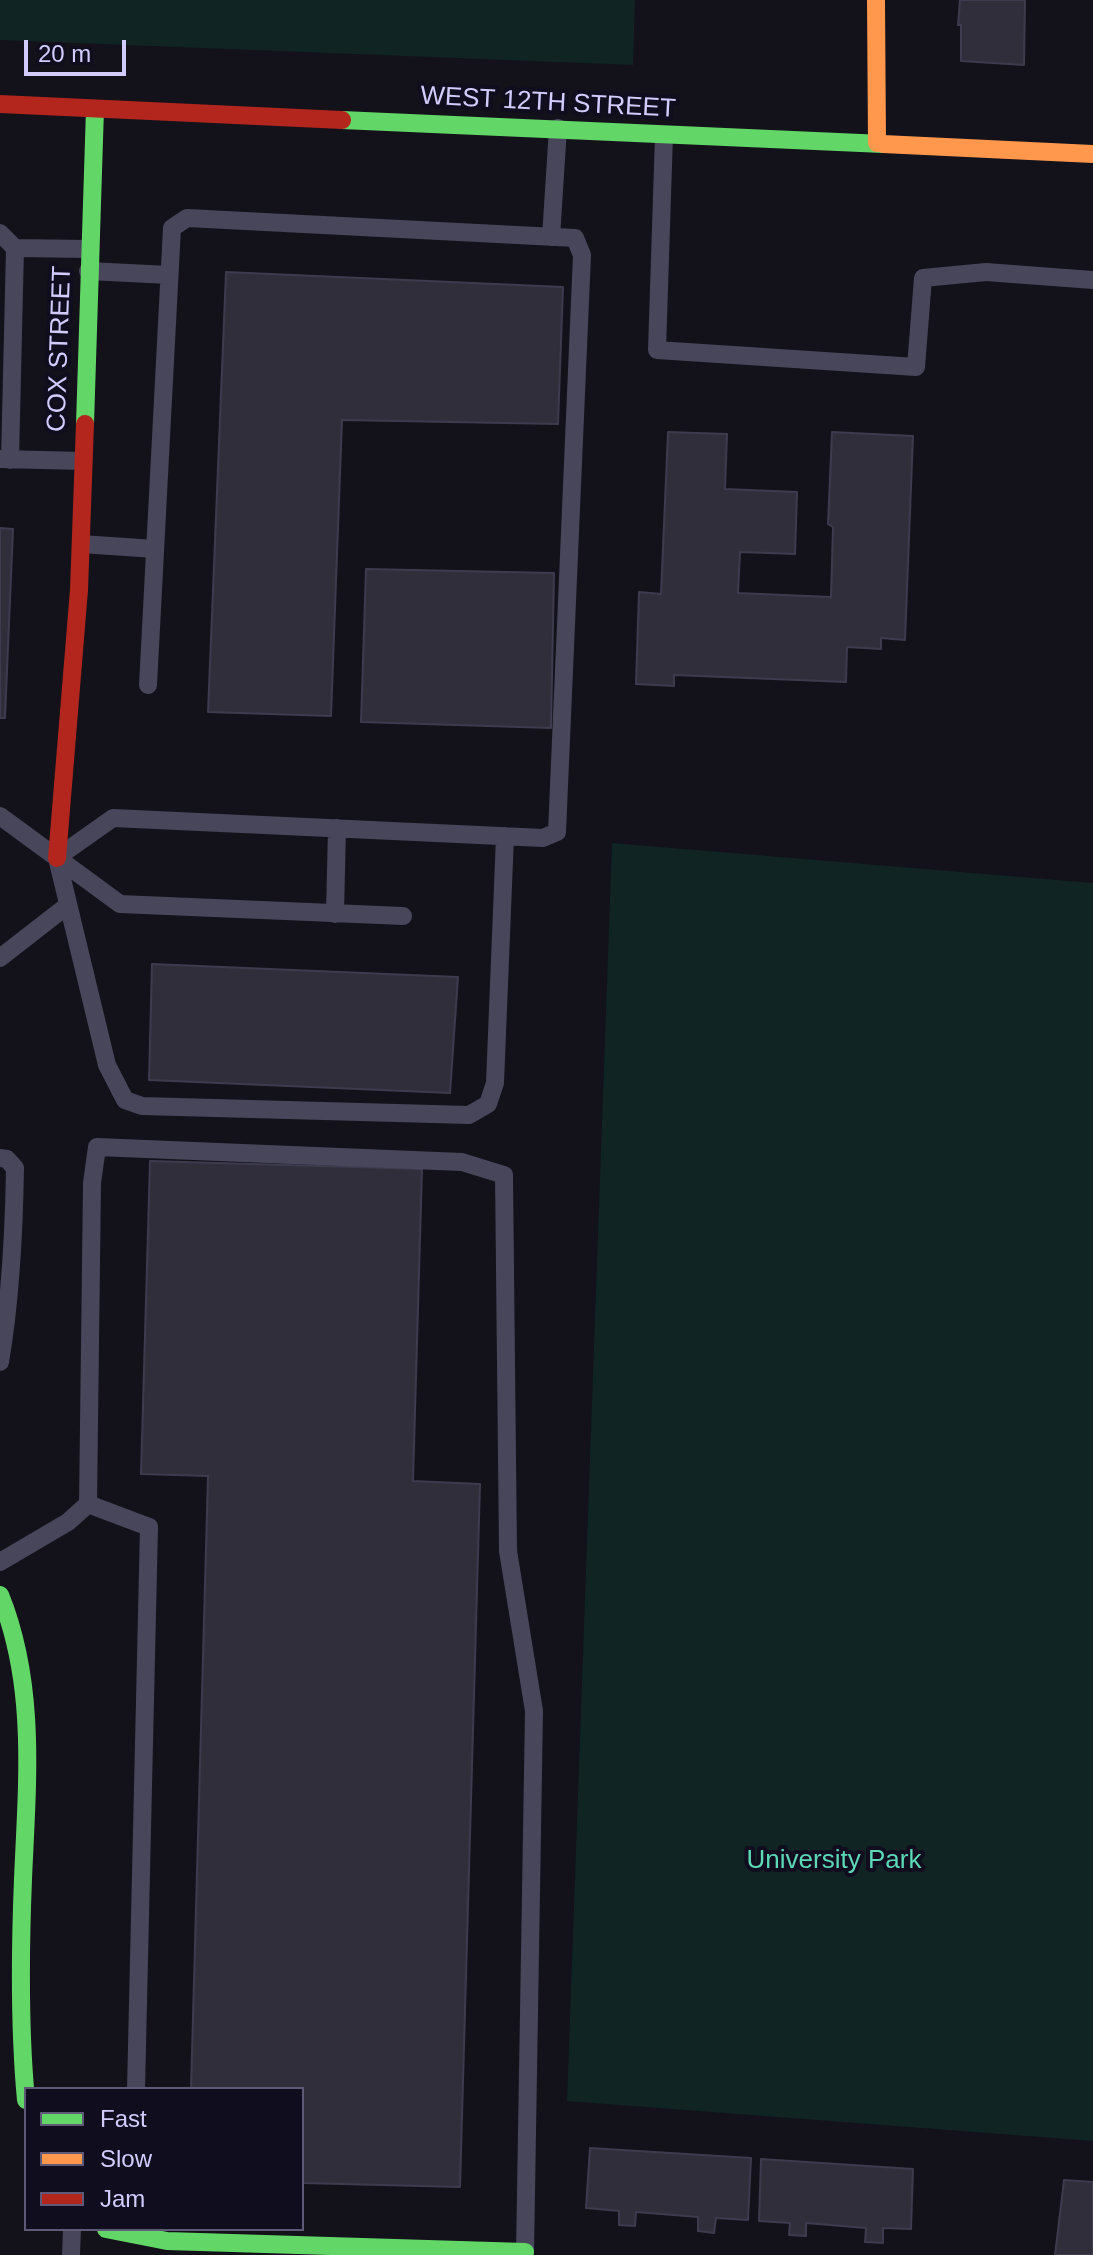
<!DOCTYPE html>
<html>
<head>
<meta charset="utf-8">
<style>
  body { margin:0 }
  #map { position:relative; width:1093px; height:2255px; overflow:hidden; background:#13111a; font-family:Arial,sans-serif }
  canvas { display:block }
  .legend { position:absolute; left:24px; top:2087px; width:280px; height:144px; box-sizing:border-box; background:#100d1e; border:2px solid #5d5977; margin:0; padding:10px 14px; list-style:none; font-size:24px; color:#d1ccfd }
  .legend li { display:flex; align-items:center; gap:16px; height:40px }
  .legend b { width:40px; border:2px solid #5d5977 }
  .scale { position:absolute; left:24px; top:40px; width:102px; height:36px; box-sizing:border-box; border:4px solid #d1ccfd; border-top:0; padding-left:10px; font-size:24px; line-height:28px; white-space:nowrap; color:#d1ccfd; -webkit-text-stroke:6px #100d1e; paint-order:stroke }
</style>
</head>
<body>
<div id="map">
<canvas width="1093" height="2255"></canvas>
<ul class="legend">
<li><b style="height:10px;background:#63d668"></b>Fast</li>
<li><b style="height:10px;background:#ff974d"></b>Slow</li>
<li><b style="height:10px;background:#b3261e"></b>Jam</li>
</ul>
<div class="scale">20 m</div>
</div>
<script>
const g = document.querySelector('canvas').getContext('2d');
g.lineJoin = 'round';
function paint(path, color) {
  g.fillStyle = color;
  g.fill(path, 'evenodd');
}
function stroke(path, color, width, dash) {
  g.strokeStyle = color;
  g.lineWidth = width;
  g.lineCap = dash ? 'butt' : 'round';
  g.setLineDash(dash || []);
  g.stroke(path);
}
function write(font, color, halo, rows, align = 'center') {
  g.font = font + ' Arial,sans-serif';
  g.lineWidth = 8;
  g.setLineDash([]);
  g.textBaseline = 'middle';
  g.strokeStyle = halo;
  g.fillStyle = color;
  for (const [text, x, y, turn = 0] of rows) {
    g.save();
    g.translate(x, y);
    g.rotate((+turn || 0) * Math.PI / 180);
    g.textAlign = isNaN(turn) ? turn : align;
    if (halo) g.strokeText(text, 0, 0);
    g.fillText(text, 0, 0);
    g.restore();
  }
}
const green = new Path2D(`
  M0 0H635L633 65 0 40Z
  M612 843 1093 883V2141L567 2101Z`);
const building = new Path2D(`
  M960 0H1025L1024 65 961 61V25H958Z
  M226 272 563 287 558 424 342 420 331 716 208 712Z
  M668 432 727 434 725 489 797 492 795 554 740 552 738 593 831 597 833 527 828 524 832 432 913 436 905 640 881 638V649L847 647 846 682 674 675V686L636 684 639 592 661 594Z
  M0 528 13 529 5 718H0Z
  M366 569 554 573 551 728 361 722Z
  M152 964 458 977 450 1093 149 1080Z
  M150 1161 422 1169 413 1481 480 1484 460 2187 302 2183V2089H191L208 1476 141 1474Z
  M590 2148 751 2158 748 2220 716 2218 714 2233 698 2231V2217L636 2212 635 2226 619 2225V2211L586 2208Z
  M761 2159 913 2169 911 2229 883 2228V2243L865 2242 866 2228 806 2223V2236L789 2235 790 2223 759 2221Z
  M1064 2180 1093 2182V2255H1055Z`);
const lane = new Path2D(`
  M664 135 657 350 916 367 923 278 986 272 1093 280
  M0 233 15 248 89 249
  M551 237 558 128
  M88 271 169 275
  M0 459 83 461
  M10 460 15 248
  M81 544 155 549
  M0 816 120 904 403 916
  M62 854 113 818 543 838 557 832 582 255 575 238 187 218 172 228 148 685
  M57 858 107 1065 125 1100 142 1106 469 1115 488 1104 495 1083 505 836
  M335 914 337 828
  M0 958 68 905
  M0 1158 7 1159 15 1168C14 1234 11 1297 0 1362
  M88 1504 149 1527 136 2089
  M0 1562 68 1522 88 1504 92 1183 97 1147 462 1162 504 1175 508 1551 534 1711 525 2253
  M71 2255 72 2229`);
const fast = new Path2D(`
  M342 120 883 144
  M85 424 95 109
  M0 1595C37 1686 27 1784 23 1879 20 1953 19 2026 26 2100
  M106 2229 167 2241 525 2252`);
const slow = new Path2D(`
  M876 0 877 143
  M883 144 1093 154`);
const jam = new Path2D(`
  M0 104 342 120
  M57 858 79 590 85 424`);
const streetNames = [
  ["WEST 12TH STREET",548,103,3],
  ["COX STREET",60,349,-88]
];
const parkNames = [
  ["University Park",834,1861]
];
paint(green, '#102424');
paint(building, '#312e3c');
stroke(building, '#3e3b4e', 2);
stroke(lane, '#47465b', 18);
stroke(fast, '#63d668', 18);
stroke(slow, '#ff974d', 18);
stroke(jam, '#b3261e', 18);
write('26px', '#d1ccfd', '#100d1e', streetNames);
write('26px', '#5cd8b7', '#100d1e', parkNames);
</script>
</body>
</html>
